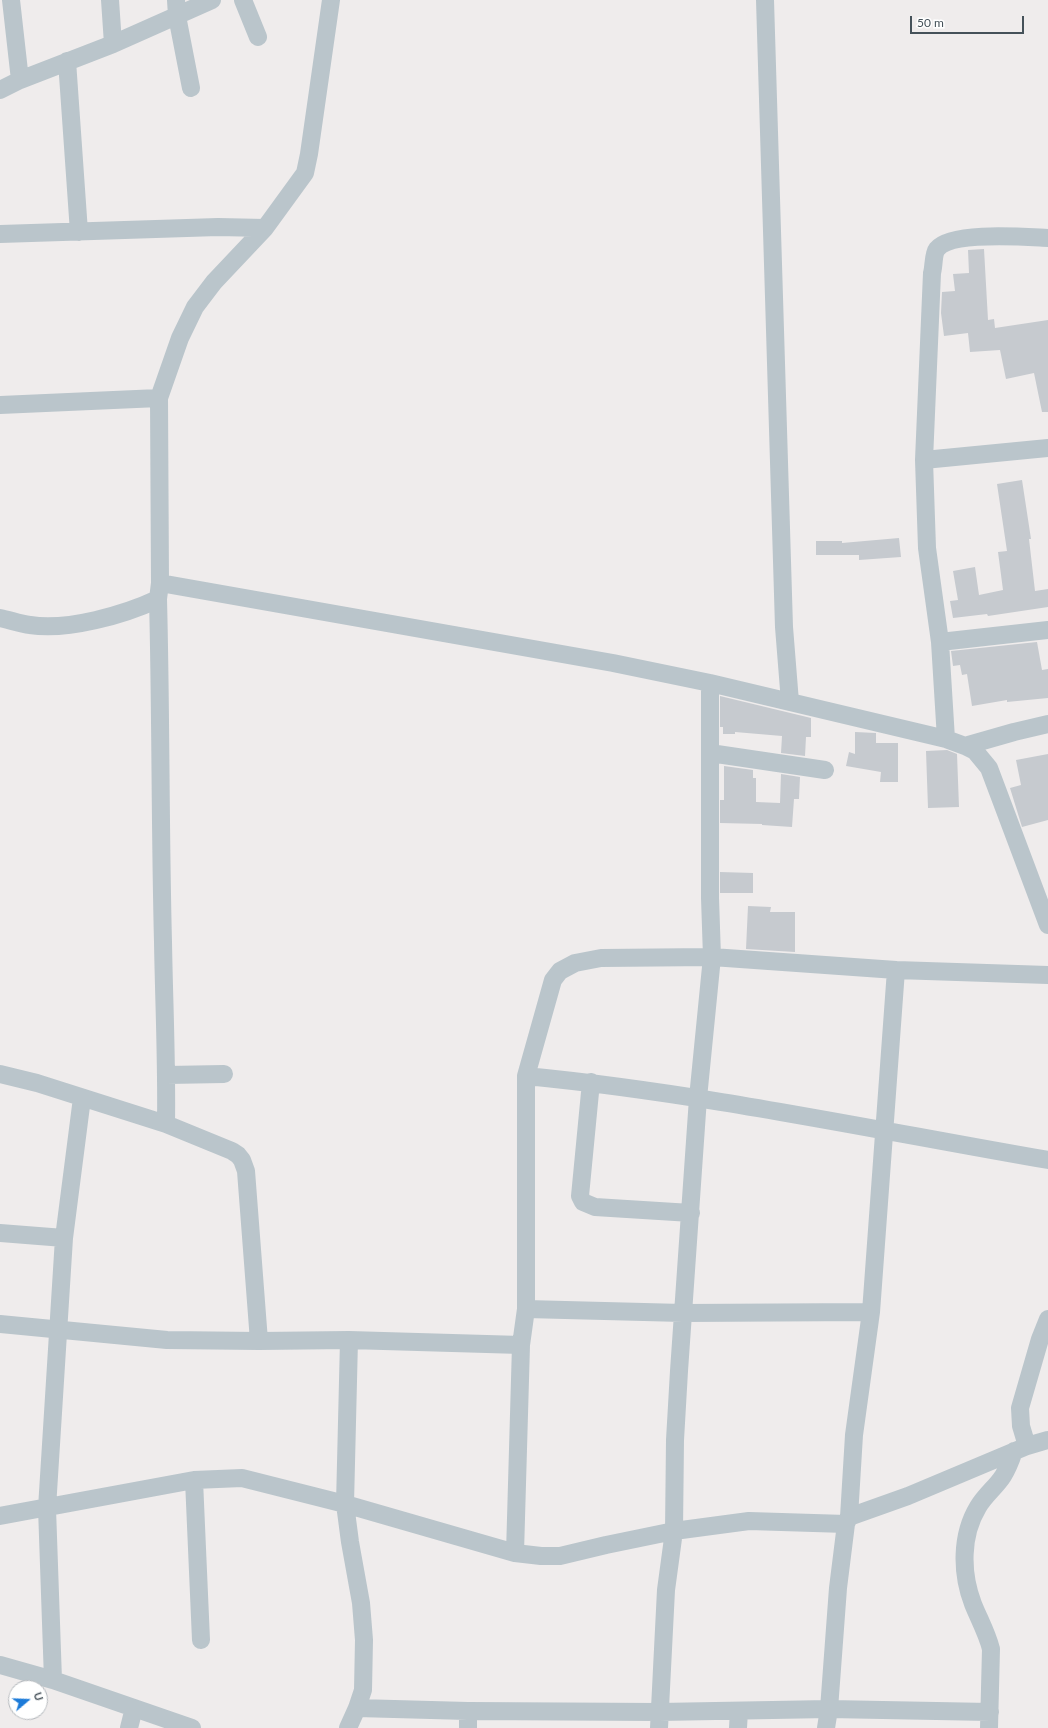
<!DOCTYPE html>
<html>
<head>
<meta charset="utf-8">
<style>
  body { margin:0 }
  #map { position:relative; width:1048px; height:1728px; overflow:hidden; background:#efecec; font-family:Lato,sans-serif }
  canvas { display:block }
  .north { position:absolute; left:8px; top:1680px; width:40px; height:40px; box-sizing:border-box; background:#fff; border:1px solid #b5b9bd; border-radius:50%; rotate:71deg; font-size:11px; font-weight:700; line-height:16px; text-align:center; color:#455159 }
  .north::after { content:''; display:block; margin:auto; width:14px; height:18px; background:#1c7bd9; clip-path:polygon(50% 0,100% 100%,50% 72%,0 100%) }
  .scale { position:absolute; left:910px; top:16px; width:114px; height:18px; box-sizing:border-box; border:2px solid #455159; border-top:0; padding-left:5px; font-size:12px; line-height:14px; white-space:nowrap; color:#455159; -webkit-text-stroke:3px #fff; paint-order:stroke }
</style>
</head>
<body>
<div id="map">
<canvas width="1048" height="1728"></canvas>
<div class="north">U</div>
<div class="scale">50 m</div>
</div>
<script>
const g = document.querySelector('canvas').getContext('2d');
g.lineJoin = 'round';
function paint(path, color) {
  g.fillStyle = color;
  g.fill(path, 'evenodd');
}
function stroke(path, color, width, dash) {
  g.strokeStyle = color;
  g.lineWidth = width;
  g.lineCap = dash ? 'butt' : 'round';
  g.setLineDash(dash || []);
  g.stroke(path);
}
const building = new Path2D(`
  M984 249 988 320 994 319 995 328 1048 320V412H1042L1034 373 1006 379 1000 350 970 352 968 333 944 336 941 313 942 292 955 291 953 274 969 273 968 250Z
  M1022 480 1031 539H1029L1035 591 1048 589V607L988 616 987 614 953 618 950 601 958 600 953 571 975 567 979 595 1003 590 998 552 1007 551 997 484Z
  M899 538 901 557 859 560V555H816V541H842V543Z
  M1037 642 1042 670 1048 669V698L1007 702V700L972 706 967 674 962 675 960 665 953 666 951 651Z
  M720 696 811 718V737H806L805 756 781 753 782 736 735 732V734H723V727H720Z
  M855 732 876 733V743H898V782H880L881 772 846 766 849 752 855 754Z
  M947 750 957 754 959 807 928 808 926 751Z
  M1048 754V820L1022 827 1010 788 1021 785 1016 760Z
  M724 766 753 770V778H756V802L780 803 781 774 800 777 799 799H794L792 827 762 825V824L720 823V800H724Z
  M720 872 753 873V893H720Z
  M748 906 771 907 770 912H795V952L746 949Z`);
const minor = new Path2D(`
  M11 0 20 80
  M110 0 113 44
  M176 0 177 16 191 88
  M243 0 258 37
  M765 0 784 627 790 702
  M67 61 79 232
  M0 90 20 80 113 44 212 0
  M0 234 218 227 265 228
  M1048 238C1025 237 951 231 937 249 933 254 934 267 932 273L924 460 927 548 940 642 1048 630
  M0 405 159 398
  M924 460 1048 448
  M160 583 613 663 710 683 946 739 965 746
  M0 618C10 620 20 624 30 625 67 631 124 615 158 599
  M940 642 946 739
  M1048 724 1014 732 965 746 975 751 989 768 1048 925
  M710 753 825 770
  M0 1074 37 1083 166 1124 232 1151 238 1155 242 1160 246 1171 259 1341
  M167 1075 224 1074
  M526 1076C701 1093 875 1130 1048 1160
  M591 1082 580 1196 583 1202 595 1207 691 1213
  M166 1124C167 1063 164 1003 163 942 160 828 161 714 158 599L160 583 159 398 180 338 195 307 214 282 265 228 305 173 309 154 331 0
  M0 1233 64 1238
  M526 1309 683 1313 871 1312
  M0 1324 167 1340 259 1341 349 1340 521 1345
  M1027 1446 1021 1426 1020 1408 1040 1339 1048 1319
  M194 1480 201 1640
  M0 1516 194 1480 242 1478 345 1504 515 1553 541 1556H560L606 1545 674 1531 749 1521 846 1524
  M849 1517 908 1496 1027 1446 1048 1440
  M515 1553 521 1345 526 1309V1076L553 980 560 971 575 963 601 958 712 957 896 970 1048 975
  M0 1665 53 1680 192 1728
  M53 1680 47 1508 64 1238 82 1098
  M357 1708 468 1711 659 1712 829 1709 990 1712
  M468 1711V1728
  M129 1728 134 1708
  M348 1728 357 1708 363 1690 364 1640 361 1603 350 1542 345 1504 349 1340
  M659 1728 666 1590 674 1531 675 1440 679 1371 698 1098 712 957 710 898V683
  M738 1728 739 1711
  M826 1728 829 1709 838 1588 846 1524 849 1517 854 1435 871 1312 896 970
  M989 1728 991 1649C987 1633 979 1619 973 1604 961 1573 961 1535 978 1507 985 1495 996 1487 1003 1476 1008 1468 1011 1460 1014 1451`);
paint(building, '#c6cacf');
stroke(minor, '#bac5cb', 18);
</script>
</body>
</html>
